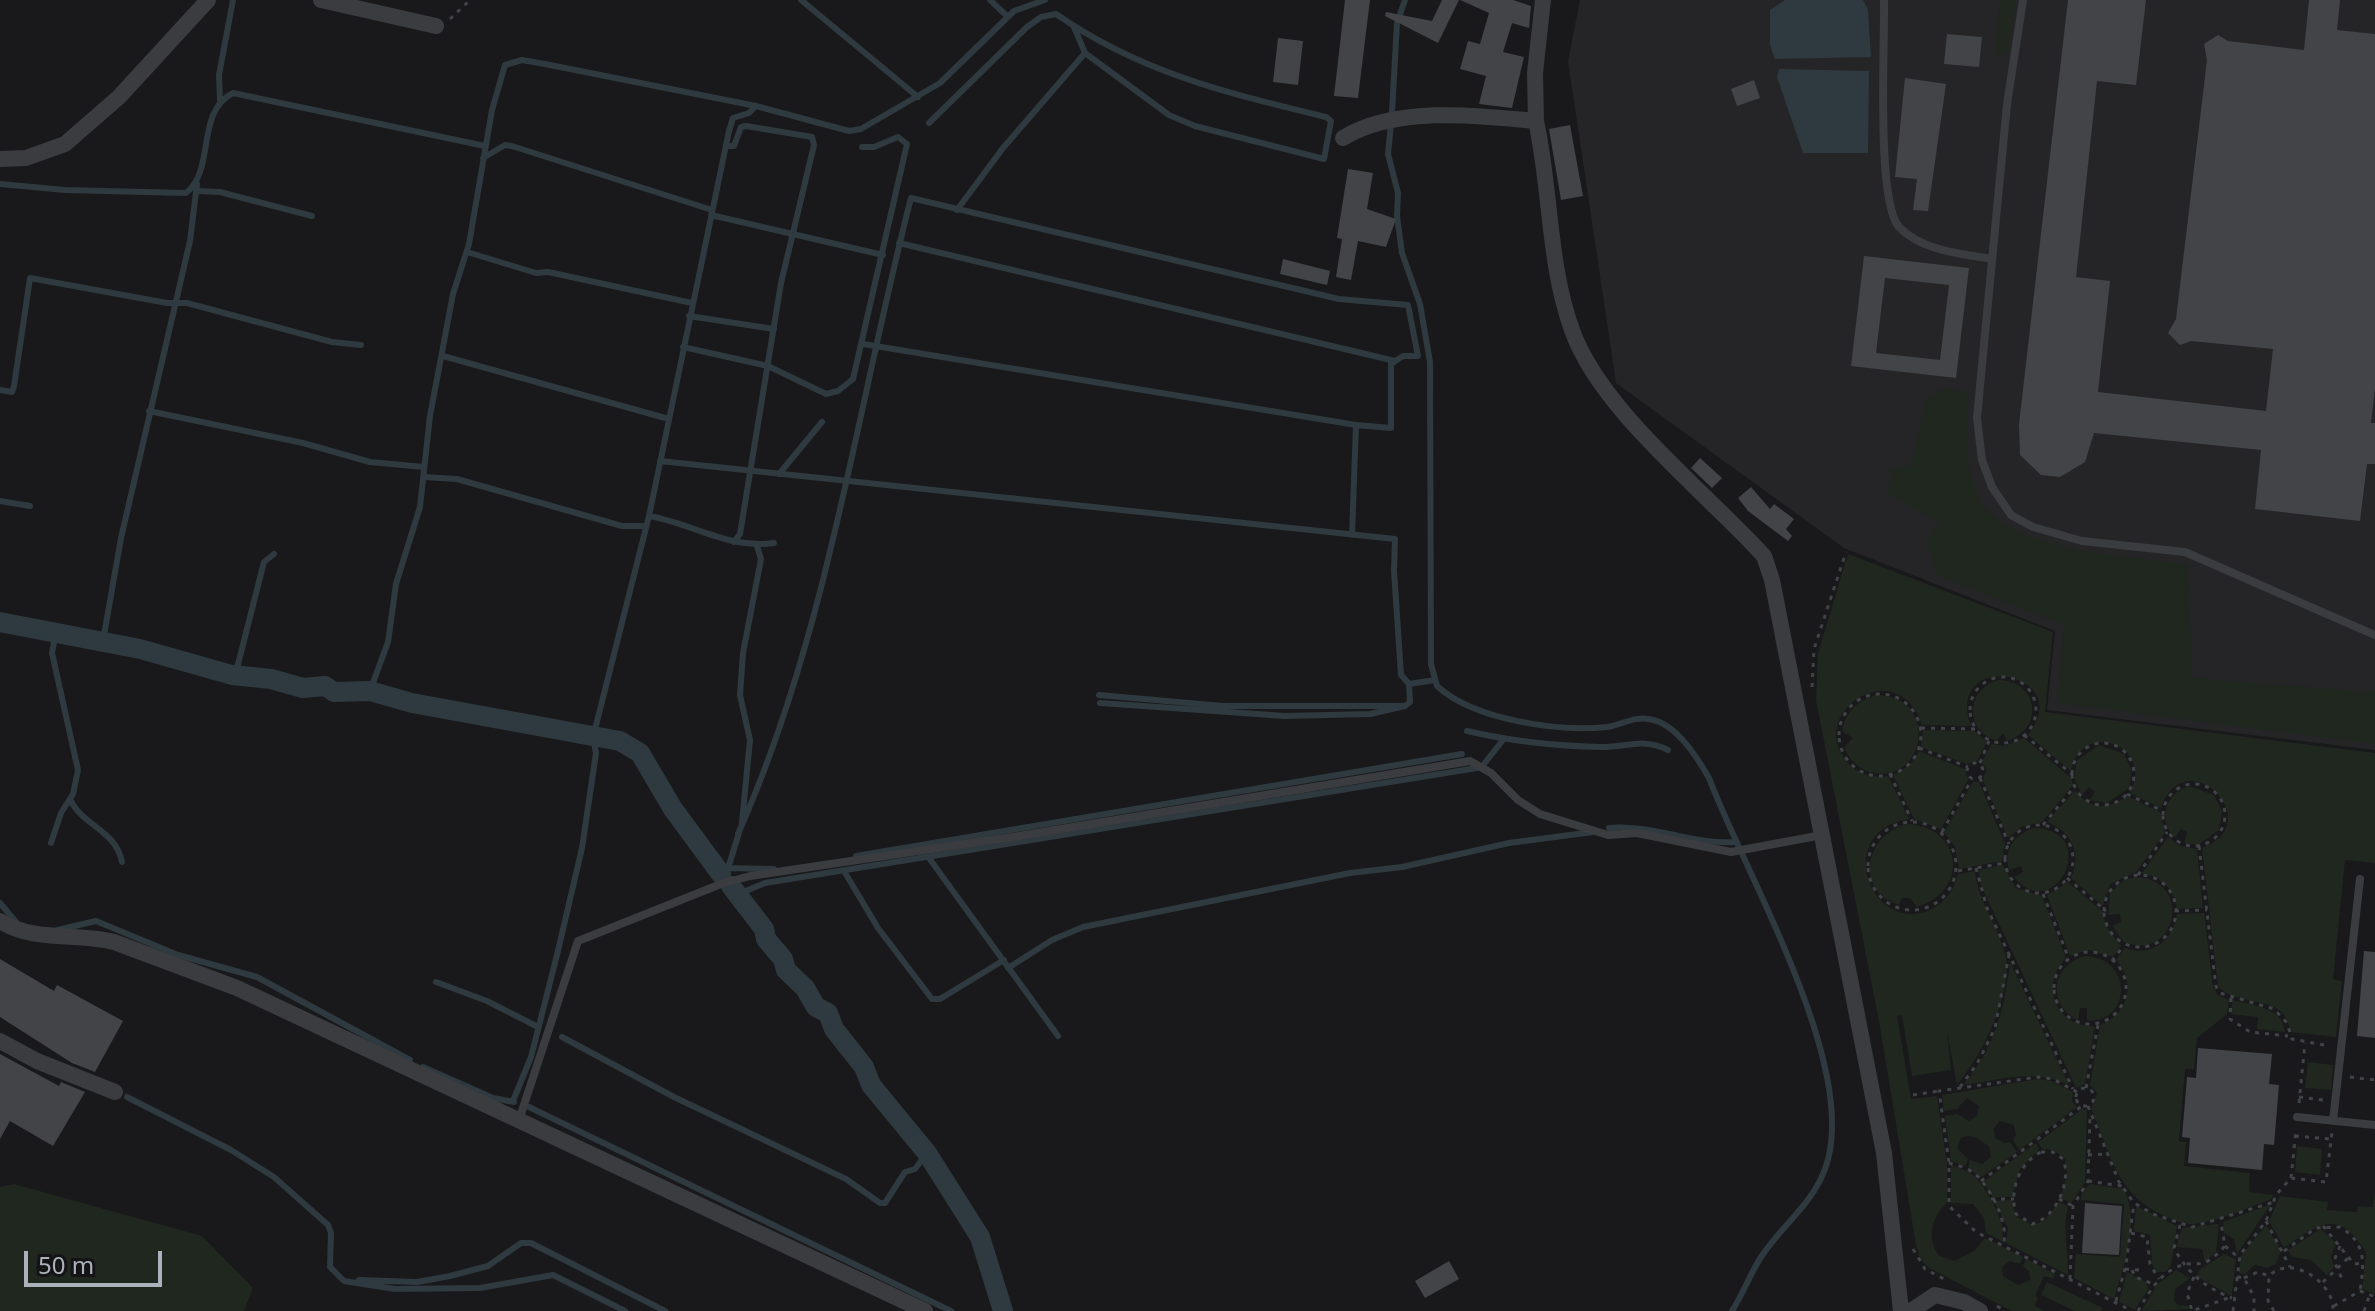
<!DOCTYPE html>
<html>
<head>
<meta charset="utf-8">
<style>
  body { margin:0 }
  #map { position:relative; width:2375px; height:1311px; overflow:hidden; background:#19191b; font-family:"Noto Sans",sans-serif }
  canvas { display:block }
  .scale { position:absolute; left:24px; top:1251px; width:138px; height:36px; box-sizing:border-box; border:4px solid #abb2bb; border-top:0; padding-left:10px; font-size:24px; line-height:28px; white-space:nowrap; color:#abb2bb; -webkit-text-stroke:6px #141416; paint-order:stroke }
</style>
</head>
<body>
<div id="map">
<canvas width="2375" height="1311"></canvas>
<div class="scale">50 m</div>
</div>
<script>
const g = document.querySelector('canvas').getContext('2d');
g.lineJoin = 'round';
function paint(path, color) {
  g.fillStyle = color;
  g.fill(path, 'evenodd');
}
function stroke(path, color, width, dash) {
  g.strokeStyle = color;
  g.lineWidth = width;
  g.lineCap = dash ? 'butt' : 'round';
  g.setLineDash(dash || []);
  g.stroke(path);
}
const built = new Path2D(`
  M1580 0H2375V750L2047 710 2055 631 1844 548 1616 383 1568 61Z`);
const green = new Path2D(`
  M2000 0H2016L2008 54 1994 55Z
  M1945 388 1969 394C1968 427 1964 459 1976 491 1997 552 2133 557 2188 564L2192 678 2370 692 2375 689V744L2057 703 2064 625 1936 575 1927 541 1939 522 1888 494 1891 469 1911 465 1926 399Z
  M1848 554 2053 632 2045 712 2375 753V863L2345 860 2333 979 2342 981 2336 1037 2290 1032C2287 992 2237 1009 2218 986L2202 848C2271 822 2184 739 2161 808L2130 793C2155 745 2082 718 2071 771L2028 735C2079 671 1943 648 1971 726L1922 725C1899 653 1804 710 1848 763 1858 774 1874 779 1888 776L1909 819C1830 832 1872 940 1934 908 1947 900 1955 888 1958 874L1975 871C1978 902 1997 924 2005 953 2015 989 1981 1058 1957 1085L1947 1032 1951 1070 1912 1076 1902 1015 1897 1016 1911 1099 1937 1096 1947 1164V1203C1931 1218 1927 1235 1938 1255L1954 1261 1974 1251 1985 1238 2023 1257 2020 1264 2010 1261 2002 1267 2003 1276 2018 1285 2030 1280 2029 1271 2023 1266 2026 1259 2055 1274 2053 1279 2044 1276 2035 1296 2038 1298 2035 1306 2044 1311H2012L1929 1268 1920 1259 1916 1245 1879 1021 1816 700 1818 653Z
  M1998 680C2039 680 2045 729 2007 741L2003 733 1997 741C1964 730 1965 690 1998 680Z
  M1876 695C1943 697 1924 787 1870 772 1857 768 1849 759 1844 747L1853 738 1842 731C1846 711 1857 701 1876 695Z
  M1923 730 1974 731 1987 742 1977 761 1967 764 1921 747Z
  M2024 738 2071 778 2073 785 2042 822 2021 827 2008 838 1983 780 1986 769 1982 763 1991 744 2004 746Z
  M2099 745 2124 754 2132 770 2129 788 2107 803 2089 800 2095 792 2089 787 2082 795 2074 778 2077 760Z
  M1919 751 1965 769 1968 780 1941 829 1914 819 1893 775 1910 765Z
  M1973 782H1979L2005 844 2002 861 1959 869 1955 847 1944 832Z
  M2189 786 2214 795 2222 811 2219 830 2198 845 2184 843 2187 832 2181 829 2175 838C2157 819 2165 794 2189 786Z
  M2075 790C2088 809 2109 811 2127 796L2160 812 2165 833 2136 872 2110 884 2103 906 2071 878C2082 854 2072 831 2047 822Z
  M1906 824C1962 825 1971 891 1917 907L1910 898H1902L1899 905C1854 890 1865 836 1906 824Z
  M2034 828C2102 829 2056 927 2014 877L2023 872 2021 866 2009 870C2003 849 2015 834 2034 828Z
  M2168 837 2180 846 2197 849 2203 908 2177 909C2174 889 2162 877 2142 873Z
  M2003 865 2016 888 2042 896 2066 958C2039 985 2056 1028 2095 1026L2085 1084 2076 1088 1980 883 1979 870Z
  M2135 877C2195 879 2177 963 2124 942L2112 926 2121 922 2120 914 2108 915 2110 893 2124 880Z
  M2068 882 2103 912 2106 926 2121 946 2113 957 2088 950 2070 956 2047 895Z
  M2204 913 2213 987 2218 995 2229 1000 2227 1014 2197 1038 2194 1069H2185L2179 1141 2186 1142 2184 1166 2250 1173 2249 1192 2273 1195 2271 1199C2246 1209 2221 1220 2195 1224 2184 1225 2175 1220 2165 1216 2117 1196 2110 1153 2091 1108L2097 1093 2090 1085 2100 1025C2128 1014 2137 983 2116 960L2125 948C2152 958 2173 940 2177 914Z
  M2084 956C2134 957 2132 1023 2087 1021V1008H2080L2078 1020C2046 1004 2052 966 2084 956Z
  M2010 962 2069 1085C2036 1068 1998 1080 1963 1085 1994 1050 2005 1008 2010 962Z
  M2232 1000C2252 1005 2283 1007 2285 1032L2257 1029 2258 1017 2231 1014Z
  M2308 1062 2333 1065 2331 1090 2305 1088Z
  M2038 1079 2052 1081 2073 1092 2072 1101 2077 1107 2019 1150 2013 1140 2016 1135 2014 1125 2000 1121 1994 1128 1995 1138 2004 1143 2010 1142 2017 1152 1980 1178 1968 1167 1970 1160 1982 1164 1991 1157 1989 1147C1981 1140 1971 1133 1961 1138L1957 1148 1968 1159 1965 1166 1951 1161 1945 1116 1957 1114 1969 1121 1977 1116 1979 1106 1967 1098 1957 1109 1944 1111 1942 1095Z
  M2082 1109H2087L2085 1183 2071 1203 2061 1198 2067 1173 2065 1159 2054 1150 2042 1149 2038 1142Z
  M2036 1143 2039 1150 2020 1169 2012 1197H1992L1983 1182Z
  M2297 1146 2322 1149 2320 1175 2295 1172Z
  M1951 1165C1959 1168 1969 1171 1975 1177 1988 1191 2007 1223 2002 1241L1986 1233 1984 1218 1973 1204 1951 1203Z
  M14 1184 202 1236 253 1288 244 1311H0V1187Z
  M2090 1184 2123 1189C2142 1219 2123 1267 2114 1299L2074 1278 2076 1254 2120 1257 2124 1204 2081 1200 2082 1192Z
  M2375 1190V1294L2362 1289 2366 1253C2340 1208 2319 1223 2284 1248L2269 1221 2280 1196 2328 1202 2327 1210 2357 1212 2358 1206 2373 1207Z
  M2012 1200 2015 1216 2032 1225 2044 1221 2059 1202 2068 1206C2062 1231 2069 1250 2068 1275L2006 1243 2008 1228 1994 1201Z
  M2271 1204 2237 1254 2234 1239 2224 1233 2223 1222Z
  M2136 1206 2177 1226 2171 1266 2165 1272H2157L2152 1264 2150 1235 2134 1231Z
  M2219 1224 2216 1252 2205 1262 2202 1249 2176 1247 2182 1228Z
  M2266 1225 2281 1250 2276 1264 2267 1268 2255 1265 2245 1274 2239 1273 2241 1256Z
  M2321 1229 2336 1243 2331 1257 2334 1267 2327 1275 2311 1260 2292 1257 2288 1250Z
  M2224 1254 2236 1259 2232 1296 2197 1277 2199 1270Z
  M2176 1270 2190 1278 2175 1289 2174 1300 2178 1305 2189 1306V1309L2141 1311 2157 1285Z
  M2127 1272 2146 1282 2148 1289 2135 1310 2119 1302Z
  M2047 1282 2103 1308 2101 1311H2075L2041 1295Z`);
const water = new Path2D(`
  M1785 0H1863L1868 10 1871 57 1775 59 1770 45V10Z
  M1779 69 1869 71 1868 153H1803L1777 77Z`);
const stream = new Path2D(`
  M801 0 918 97
  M990 0 1008 17
  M220 100 219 75 233 0
  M1392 112 1397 23 1405 0
  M929 123 1027 27 1041 17 1056 14C1141 73 1227 93 1326 117L1331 121 1324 159 1195 126 1169 115 1085 53 1074 27
  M1391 124 1388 154 1398 193 1397 216 1402 253 1420 304 1430 362 1431 664 1437 686C1474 720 1558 732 1607 727 1621 725 1635 716 1649 719 1676 723 1697 757 1709 778 1745 874 1862 1070 1825 1169 1812 1205 1781 1226 1761 1257 1750 1274 1743 1294 1732 1311
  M727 146H734L741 127 746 126 812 137 814 145 781 283 740 534 734 542
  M483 158 505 145 512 146 712 210
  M0 184 65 190 186 193C216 169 195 112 233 93L485 146
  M196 191 220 192 312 216
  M957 210 1003 148 1085 53
  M711 215 883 255
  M899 243 1395 361
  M467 252 536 273 548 272 692 303
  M689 316 774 329
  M863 344 1356 425
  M683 347 768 366 826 394 838 391 853 379 907 144 898 137 874 147H862
  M443 356 669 419
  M0 390 12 392 14 386 30 278 167 303H187L332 342 361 345
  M149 411 303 443 370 462 424 467
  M660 461 1395 539 1394 571 1401 675 1409 684 1435 680
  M779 474 822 422
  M424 477 457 479 622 526H646
  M0 501 30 506
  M649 516C691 523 731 550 774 543
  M103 641 121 538 190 241 197 184
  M235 676 264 562 274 554
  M370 691 388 642 396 584 420 507 430 416 453 294 469 244 492 110 505 65 522 60 545 64 756 106 849 131 861 129 940 83 1014 11 1045 0
  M1099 695 1223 706H1405L1410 702 1409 684
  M1100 703 1285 716 1370 714 1405 706
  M1467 731C1510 741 1555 746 1600 747 1625 748 1643 737 1668 750
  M1484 764 1503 740
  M70 799C82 826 116 830 122 862
  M742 822 750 740 740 695 743 653 761 559 757 546
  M1609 828C1653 824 1692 845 1735 842
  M738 834C828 632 856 411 911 198L1339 299 1408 305 1418 356H1403L1391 364V428L1356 425 1352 535
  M51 843 61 813 73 794 78 770 52 653 56 632
  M856 856 1462 754
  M929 858 1058 1036
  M726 868 774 869
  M844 871 878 928 932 999H940L1004 960
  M720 872 729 865 739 833
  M736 895 765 883 1477 768
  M0 903 16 922
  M57 930 96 921 178 955 257 977 410 1060
  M1008 968 1052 940 1083 927 1350 873 1402 867 1509 843 1593 832
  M436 982 487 1001 538 1027
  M562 1037 674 1097 846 1179 880 1203H885L905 1172 915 1169 927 1153
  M423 1067 493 1098 514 1102
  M127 1097 231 1150 274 1177 328 1225 331 1233 330 1267 344 1281 395 1289 480 1288 553 1275 625 1311
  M513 1101 531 1057 557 955 582 848 596 753 593 737 649 516 729 131 733 118 749 113 756 106
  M529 1107 951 1311
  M359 1280 417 1282 450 1276 488 1266 521 1243H531L665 1311`);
const canal = new Path2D(`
  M0 622 140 649 232 675 271 679 303 688 325 686 334 692 370 691 412 703 620 741 640 753 673 809 721 874
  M731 886 764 929 766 939 783 959 786 970 805 988 816 1007 828 1013 834 1029 864 1067 871 1085 927 1153 980 1237 1003 1311`);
const building = new Path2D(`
  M1345 0H1370L1358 98 1334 96Z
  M1442 0H1459L1438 43 1385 16 1386 12 1432 21Z
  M1460 0H1513L1531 6 1529 28 1512 23 1503 52 1524 57 1512 108 1479 104 1486 76 1460 69 1468 41 1480 44 1489 13Z
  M2068 0H2146L2136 85 2097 81 2076 277 2110 281 2098 392 2266 411 2273 349 2191 341 2180 345 2168 333 2176 319 2207 60 2204 44 2218 35 2228 41 2304 50 2309 0H2340L2337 30 2375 34V388L2371 423H2375V464H2367L2360 521 2255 509 2261 450 2094 433 2085 462 2060 477 2041 475 2020 455 2019 424Z
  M1947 34 1982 37 1979 67 1944 64Z
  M1278 38 1303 41 1298 85 1273 82Z
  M1905 78 1946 84 1928 211 1913 210 1917 179 1895 177Z
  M1754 80 1760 98 1737 106 1731 89Z
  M1570 125 1583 196 1561 200 1549 129Z
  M1348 169 1373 173 1367 209 1396 219 1386 247 1358 241 1351 280 1336 277 1342 239 1337 238Z
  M1864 256 1969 268 1956 378 1851 366ZM1885 278 1949 285 1940 360 1876 353Z
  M1283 259 1330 271 1327 285 1280 274Z
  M1700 458 1722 478 1712 488 1691 468Z
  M1751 487 1770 509 1774 504 1794 519 1786 529 1792 536 1788 541 1748 511 1738 498Z
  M2364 951 2375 952V1038L2357 1036Z
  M0 959 54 991 57 985 123 1021 95 1072 72 1063 0 1017Z
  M2198 1048 2272 1054 2269 1084 2279 1085 2274 1145 2264 1144 2262 1170 2188 1163 2190 1138 2182 1137 2187 1077 2196 1078Z
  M0 1054 59 1086 61 1082 85 1092 53 1146 10 1121 0 1139Z
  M2085 1203 2122 1206 2119 1255 2082 1253Z
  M1449 1261 1459 1279 1425 1298 1415 1281Z`);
const path = new Path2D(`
  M450 19 470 0
  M1970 710a33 33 0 1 1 66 0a33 33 0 1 1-66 0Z
  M1812 687 1814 649 1846 552
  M1839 735a41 41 0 1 1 82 0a41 41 0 1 1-82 0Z
  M1921 728 1976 729
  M2024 735 2073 775
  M2072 774a31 31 0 1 1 62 0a31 31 0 1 1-62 0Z
  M1919 748 1968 767
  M1980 763 1989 741
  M1967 771a8 8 0 1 1 16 0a8 8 0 1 1-16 0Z
  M1890 774 1912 821
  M1980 778 2009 844
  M2163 815a31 31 0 1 1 62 0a31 31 0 1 1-62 0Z
  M2127 794 2163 811
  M1868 866a44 44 0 1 1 88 0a44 44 0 1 1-88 0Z
  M2005 859a34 34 0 1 1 68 0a34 34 0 1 1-68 0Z
  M2043 825 2075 786
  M1942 832 1972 779
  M2199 846 2216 987 2220 993 2274 1009 2287 1023 2292 1039 2329 1046
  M1976 868 1987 908 2073 1089
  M1958 871 2005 863
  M2138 875 2167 832
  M2104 911a36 36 0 1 1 72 0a36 36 0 1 1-72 0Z
  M2067 878 2106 911
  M2043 894 2069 959
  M2175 911 2207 910
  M2054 988a36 36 0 1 1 72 0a36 36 0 1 1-72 0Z
  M2112 961 2124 945
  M2231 998 2230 1019 2250 1032 2288 1036
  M2350 1077 2375 1080
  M1960 1087 1977 1064 1995 1028 2009 955
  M2076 1097a9 9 0 1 1 18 0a9 9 0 1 1-18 0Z
  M2086 1088 2098 1025
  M2077 1092 2053 1079 2038 1077 1939 1091 1949 1163V1206L1976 1232 2132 1311
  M1913 1095 1939 1091
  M2299 1097 2323 1100
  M2299 1103 2305 1043
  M2088 1106 2119 1182 2134 1203 2153 1214 2192 1227 2274 1202
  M2295 1136 2331 1139
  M2041 1152H2053L2063 1159C2072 1181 2056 1218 2032 1224L2016 1214C2009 1191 2019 1163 2041 1152Z
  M2088 1155 2108 1154
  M1949 1163C1957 1165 1967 1168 1974 1173 1990 1187 2010 1224 2003 1245
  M2291 1178 2296 1130
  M1981 1181 2082 1106
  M2088 1181 2122 1186
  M1991 1199H2014
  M2059 1199 2073 1206
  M2266 1221 2290 1267
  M2180 1225 2174 1248C2188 1274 2206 1288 2232 1298
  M2323 1226 2354 1264 2364 1263
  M2131 1233 2147 1237 2150 1264 2159 1279
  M2225 1246 2238 1257
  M2340 1246 2334 1261 2343 1281
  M1913 1249 1925 1269 1944 1279
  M2284 1251 2316 1228 2340 1227C2367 1243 2364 1264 2360 1291
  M2125 1269 2139 1270 2141 1275
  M2132 1270 2135 1277 2153 1284
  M2194 1277 2187 1293 2192 1311 2228 1298
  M2237 1277 2244 1278 2254 1297V1311
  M2244 1278 2258 1272 2269 1276
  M2070 1279 2073 1206 2088 1181 2090 1116
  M2323 1282 2348 1258
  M2116 1301 2126 1265 2134 1203
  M1997 1306 2005 1311
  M2334 1306 2360 1291 2375 1297
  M2138 1311C2148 1294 2157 1277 2175 1268 2199 1256 2197 1276 2225 1246L2221 1223
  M2233 1311 2240 1255 2266 1221 2276 1195 2291 1178 2326 1182 2332 1132
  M2274 1311 2268 1301 2269 1276C2291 1253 2335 1283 2333 1311
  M2364 1311 2369 1297`);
const service = new Path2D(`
  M1884 0C1885 42 1876 201 1899 227 1922 251 1962 254 1992 259
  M2023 0 2007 104 1977 418 1982 460 1992 487 2011 515 2033 527 2082 541 2185 552 2375 635
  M2297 1117 2375 1125
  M519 1120 578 941 721 884 750 876 1019 836 1470 761 1491 773 1518 800 1540 814 1608 835 1637 833 1731 852 1822 835
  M2333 1121 2360 879`);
const minor = new Path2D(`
  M321 0 436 26
  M1536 121 1535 73 1543 0
  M1343 138C1395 106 1477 115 1536 121 1551 189 1548 264 1572 330 1600 410 1706 492 1764 556L1772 580 1884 1153 1901 1311
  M0 159 26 158 65 144 119 97 208 0
  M0 921C35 943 76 932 114 942L237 988 925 1311
  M0 1041 37 1061 115 1092
  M1911 1311 1935 1295 1964 1302 1980 1311`);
paint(built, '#252528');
paint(green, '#1f271f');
paint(water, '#2e3a40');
stroke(stream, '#2e3a40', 6);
stroke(canal, '#2e3a40', 20);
paint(building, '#434448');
stroke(path, '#404348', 3, [4, 6]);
stroke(service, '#3a3c40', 8);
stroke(minor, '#3a3c40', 16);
</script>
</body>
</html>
